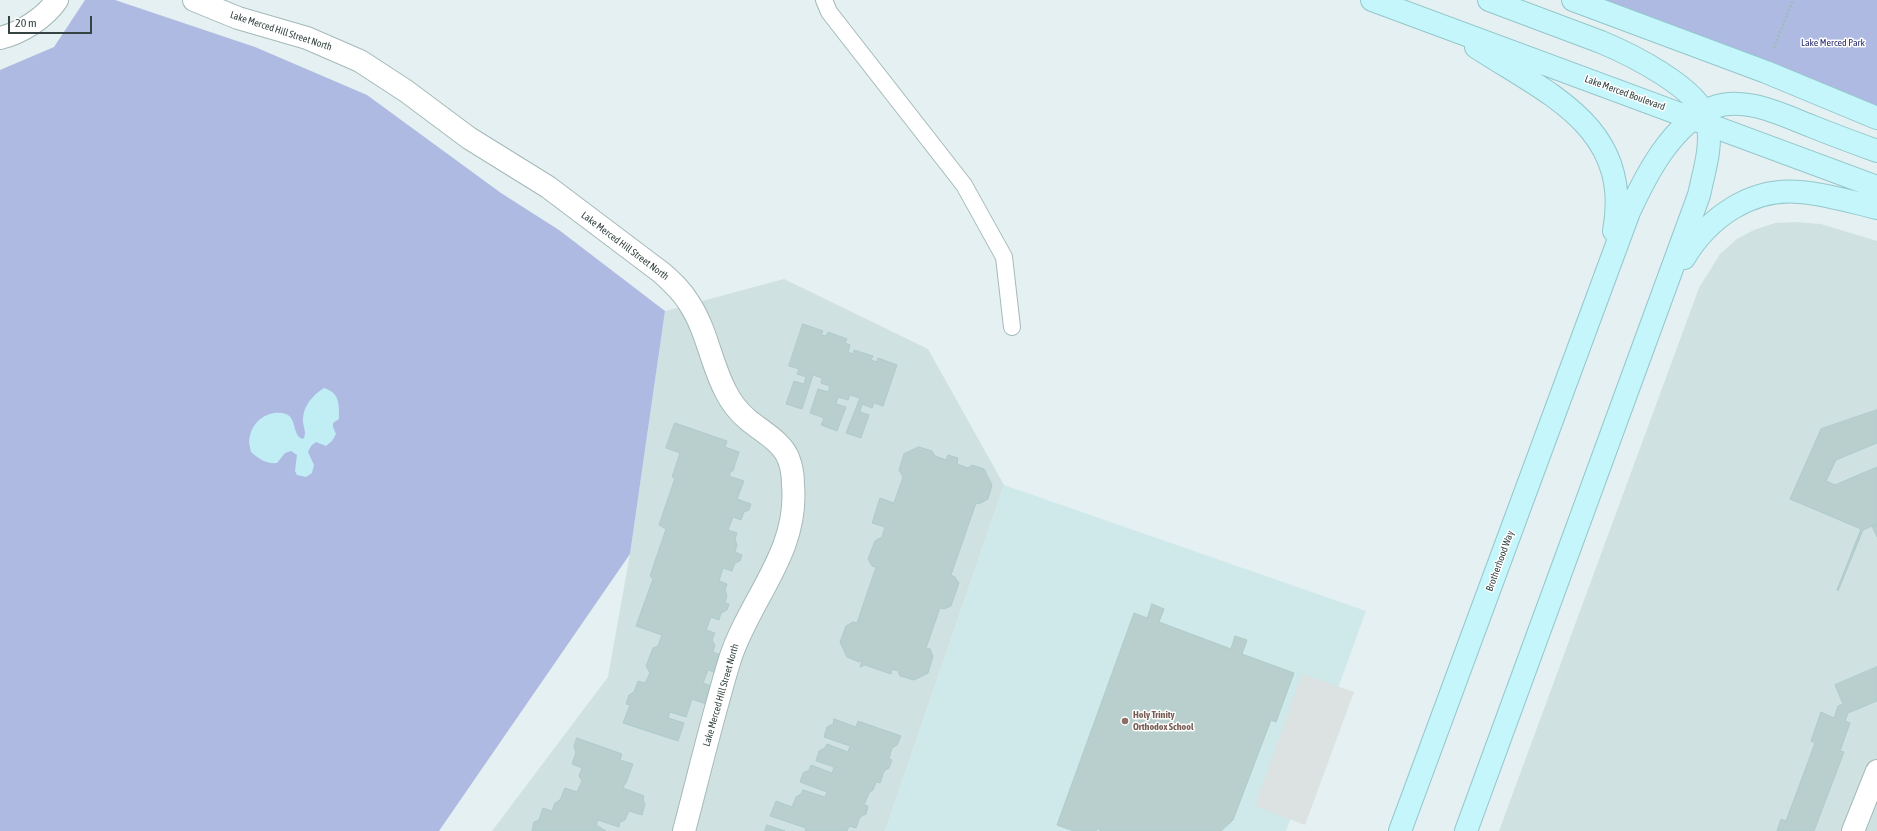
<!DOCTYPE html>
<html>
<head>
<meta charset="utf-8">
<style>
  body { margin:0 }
  #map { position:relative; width:1877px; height:831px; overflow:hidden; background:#e4f0f1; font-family:"Asap Condensed",sans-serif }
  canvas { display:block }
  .scale { position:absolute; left:8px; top:16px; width:84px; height:18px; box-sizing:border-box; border:2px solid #354342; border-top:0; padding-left:5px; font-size:12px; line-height:14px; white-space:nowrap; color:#354342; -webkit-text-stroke:3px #fff; paint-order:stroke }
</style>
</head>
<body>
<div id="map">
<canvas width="1877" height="831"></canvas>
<div class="scale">20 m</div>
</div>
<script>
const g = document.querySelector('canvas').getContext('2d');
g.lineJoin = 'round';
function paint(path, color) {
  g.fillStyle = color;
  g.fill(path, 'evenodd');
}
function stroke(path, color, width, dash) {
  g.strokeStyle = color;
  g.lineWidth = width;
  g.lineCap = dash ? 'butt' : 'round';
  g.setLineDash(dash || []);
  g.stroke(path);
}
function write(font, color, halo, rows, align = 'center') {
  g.font = font + ' "Asap Condensed",sans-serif';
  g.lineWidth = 3;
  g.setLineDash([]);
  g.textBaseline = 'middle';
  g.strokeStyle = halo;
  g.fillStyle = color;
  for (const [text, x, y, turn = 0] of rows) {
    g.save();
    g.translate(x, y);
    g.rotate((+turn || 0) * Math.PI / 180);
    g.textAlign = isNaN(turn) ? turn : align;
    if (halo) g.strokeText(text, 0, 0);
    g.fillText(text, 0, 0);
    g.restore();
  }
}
const residential = new Path2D(`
  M1795 222 1821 224 1877 241V831H1499L1699 288 1720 254 1737 239 1754 230 1775 223Z
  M784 279 928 349 1004 485 885 831H492L608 677 630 554 665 311Z`);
const education = new Path2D(`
  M1004 485 1366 611 1286 831H885Z`);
const green = new Path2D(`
  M85 0H115L255 47 367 95 501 193 559 230 665 311 630 554 439 831H0V70L54 47Z
  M1605 0H1877V108L1773 64Z`);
const sand = new Path2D(`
  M324 388C340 393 339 404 339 419L333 423V427L336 434 332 441 326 446 316 442 311 446 308 452 314 465 312 473 306 477 297 475 295 471 297 455 291 451 285 453 277 463C266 464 259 459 251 452 250 447 248 441 250 436 253 420 270 409 286 414 297 418 292 436 303 439 308 434 302 425 303 418 304 405 313 395 324 388Z`);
const parking = new Path2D(`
  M1302 674 1354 692 1305 825 1255 806Z`);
const building = new Path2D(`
  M803 324 823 331 821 335 826 336 828 332 847 339 845 343 850 345 848 352 853 354 854 350 873 356 871 360 877 362 878 358 897 365 883 406 874 403 872 408 862 404 860 412 869 415 861 438 846 433 860 398 850 395 848 400 838 397 836 404 846 407 837 431 821 425 824 418 810 413 818 389 828 392 830 386 821 383 822 378 813 375 802 409 786 404 794 381 804 384 806 377 797 374 799 369 789 366Z
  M1877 410V443L1836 460 1826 481 1835 485 1877 467V524L1863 530 1838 591 1837 590 1861 529 1790 499 1821 429Z
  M675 423 727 441 725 447 739 452 733 471H731L729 476 744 481 737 499 751 504 749 510 744 512 741 520 733 517 728 530 737 533 735 539 737 545 735 552 742 555 740 561 735 563 732 571 723 568 719 581 727 584 725 590 727 596 725 603 729 604 727 610 721 613 719 620 711 617 706 630 715 633 712 640 715 645 713 652 726 657 716 673 708 670 703 683 711 686 709 705 692 699 686 717 670 712 668 718 684 723 678 741 623 723 630 705 626 704 629 695 634 692 638 681 645 683 650 673 646 666 653 648 658 646 662 635 636 626 653 579 650 576 666 529 659 525 675 478 672 477 680 453 666 448Z
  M919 447 932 451 935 456 946 460 948 455 958 458 957 464 968 468 972 465 984 469 992 485 988 499 979 504 976 503 951 575 955 577 959 583 951 606 944 609 940 608 926 648 930 649 933 656 928 673 914 680 900 676 898 671 892 669 891 674 865 665 860 667 862 661 859 662 847 657 840 642 846 626 853 622 857 623 876 567 872 566 868 559 875 541 882 537 885 527 872 523 880 498 894 503 903 477 899 470 904 454Z
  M1877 524V537L1872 526Z
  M1152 604 1164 609 1159 622 1231 649 1235 636 1247 640 1242 654 1294 673 1276 722 1271 720 1233 820 1221 831H1102L1097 829 1096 831H1074L1057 825 1134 613 1147 618Z
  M1877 667V701L1848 713 1845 721 1850 723 1840 751 1844 752 1814 831H1777L1781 819 1786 821 1815 743 1811 741 1821 712 1834 718 1838 706 1843 704 1835 685Z
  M834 719 856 727 858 721 901 736 897 745 892 748 889 759 892 760 889 768 884 771 880 783 876 782 873 790 869 793 864 805 868 806 866 814 860 817 856 828 849 826 847 831H805L806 828 770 816 776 801 792 807 796 797 801 794 803 790 825 797 827 792 800 782 803 773 809 770 811 765 832 773 834 767 816 761 819 751 825 748 827 744 848 752 850 746 824 737 827 727 833 724Z
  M577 738 622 754 620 760 633 764 626 783H625L623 788 644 796 643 800 645 804 642 815 629 811 625 820 620 822 619 827 598 820 596 825 606 831H532L534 822 539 820 543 808 552 811 555 803 560 800 565 788 577 792 582 781 579 776 582 768 572 764 576 752 574 747Z
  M767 825 785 831H765Z`);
const path = new Path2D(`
  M1774 48 1793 0`);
const lane = new Path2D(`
  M824 0 829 12 964 185 1004 257 1012 327`);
const street = new Path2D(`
  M194 0 238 18 307 38 360 61 406 91 469 138 548 187 662 273C672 282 682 291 689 303 707 330 711 364 726 392 731 402 739 412 747 419 761 431 783 442 789 460 792 468 793 476 793 485 799 552 750 598 730 659 713 715 699 774 684 831
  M0 38C21 33 45 18 57 0
  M1853 831 1877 771`);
const secondary = new Path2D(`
  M1372 0 1877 187
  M1573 0 1766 72 1877 118
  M1476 47C1548 94 1633 127 1614 231
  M1684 258C1708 218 1751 187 1800 192 1826 194 1852 202 1877 208
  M1400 831 1629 212C1646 175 1672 124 1712 108 1744 95 1782 115 1811 126 1833 135 1855 143 1877 151
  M1466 831 1699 195C1704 171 1713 145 1707 120 1699 88 1630 54 1601 42L1489 0`);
const markers = [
  [1125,721,4,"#8d6e63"]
];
const streetNames = [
  ["Lake Merced Hill Street North",281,31,18],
  ["Lake Merced Boulevard",1625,93,20],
  ["Lake Merced Hill Street North",625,246,37],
  ["Brotherhood Way",1500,561,-70],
  ["Lake Merced Hill Street North",721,695,-74]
];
const parkNames = [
  ["Lake Merced Park",1833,43]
];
const educationNames = [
  ["Holy Trinity",1133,715],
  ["Orthodox School",1133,727]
];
paint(residential, '#d0e1e2');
paint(education, '#cfe8e9');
paint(green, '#afbae3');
paint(sand, '#c1edf4');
paint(parking, '#dce2e1');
paint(building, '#b8cfcd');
stroke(building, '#aeccca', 1);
stroke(lane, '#a5b9b9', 18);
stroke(street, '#a5b9b9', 24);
stroke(secondary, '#94c7cb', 24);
stroke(path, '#9abcbc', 2.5, [2, 2]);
stroke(lane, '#fff', 16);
stroke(street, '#fff', 22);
stroke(secondary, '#c4f6fb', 22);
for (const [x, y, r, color] of markers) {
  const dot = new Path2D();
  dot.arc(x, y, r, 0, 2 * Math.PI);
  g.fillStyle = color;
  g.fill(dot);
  stroke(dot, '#fff', 1.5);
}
write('10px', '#354342', '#fff', streetNames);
write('10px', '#2c2f70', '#fff', parkNames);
write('bold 10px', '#785e54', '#fff', educationNames, 'left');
</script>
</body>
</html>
